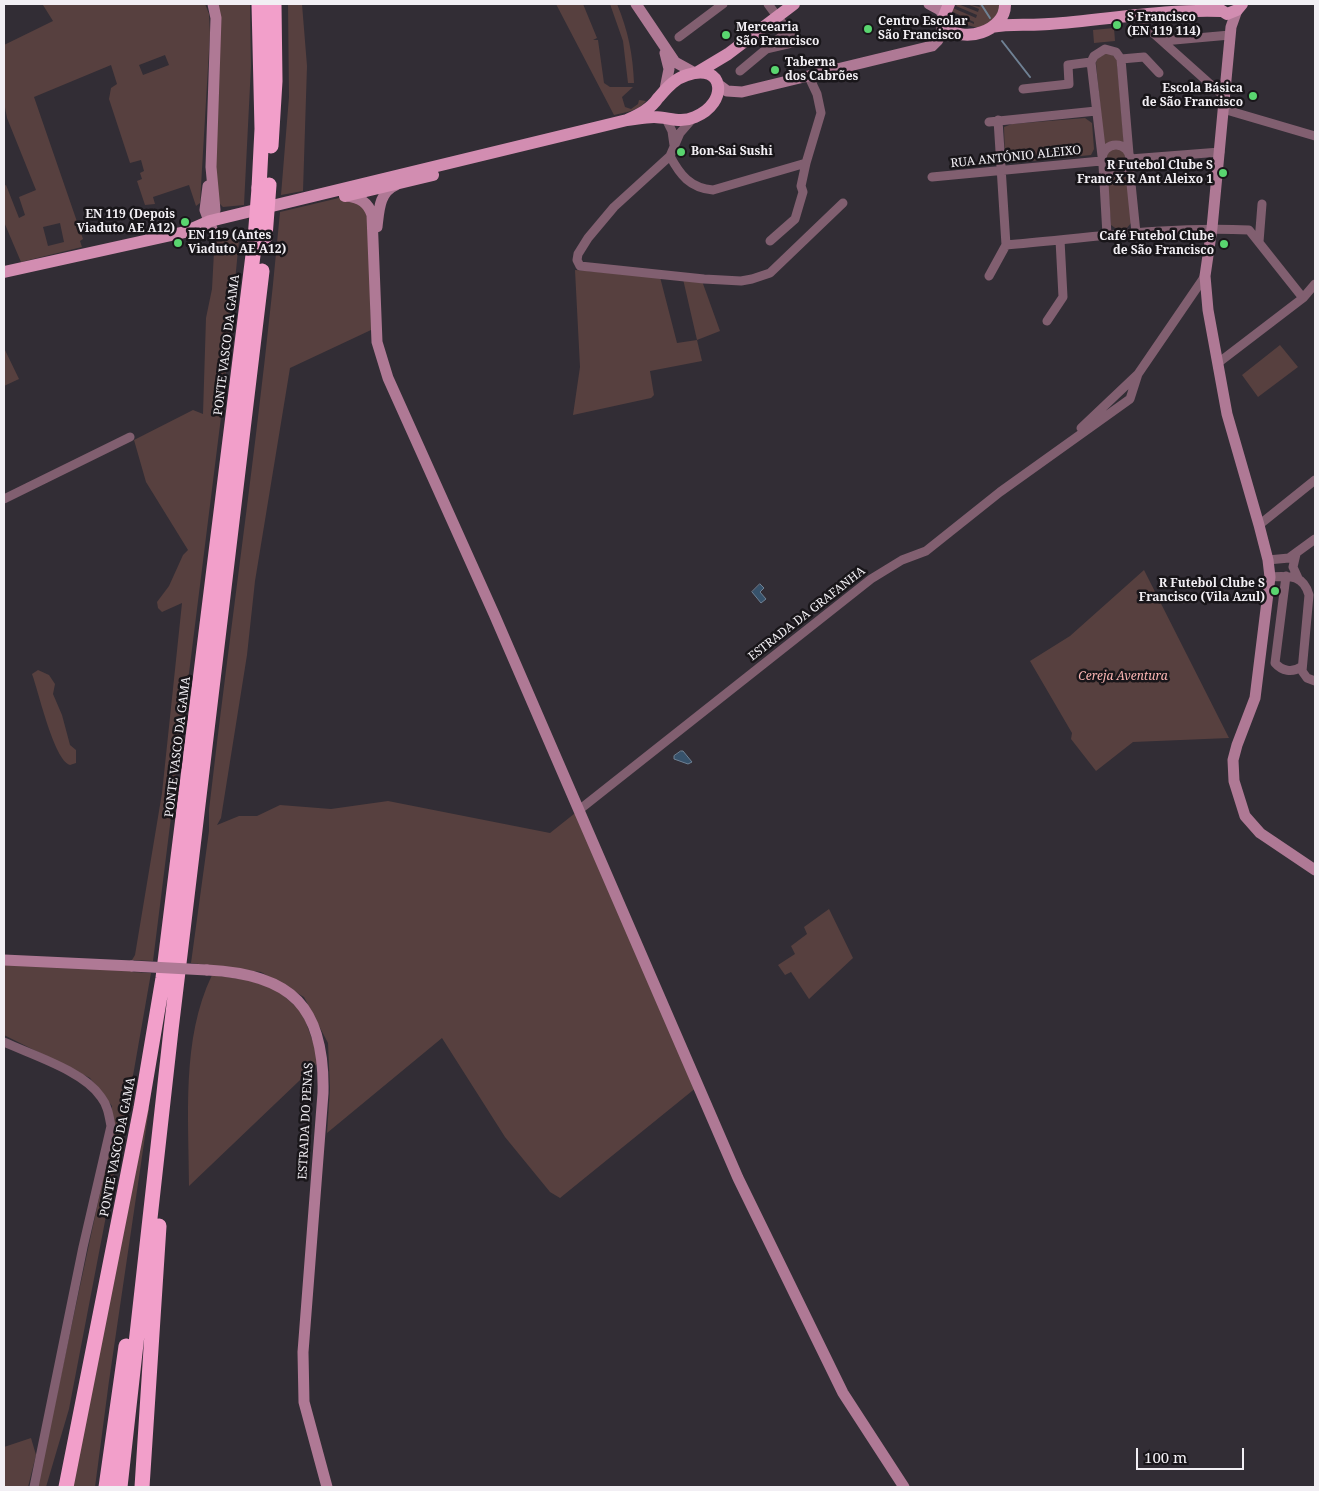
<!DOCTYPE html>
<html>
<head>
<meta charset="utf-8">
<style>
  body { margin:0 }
  #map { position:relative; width:1319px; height:1491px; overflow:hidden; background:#322d35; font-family:"Noto Serif",serif }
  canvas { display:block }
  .frame { position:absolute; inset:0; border:5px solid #f2eff4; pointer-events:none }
  .scale { position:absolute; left:1136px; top:1448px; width:108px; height:22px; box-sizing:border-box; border:2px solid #f2eff4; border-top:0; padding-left:6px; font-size:15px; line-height:18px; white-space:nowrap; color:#f2eff4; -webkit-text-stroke:4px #19161a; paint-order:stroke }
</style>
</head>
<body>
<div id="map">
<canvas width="1319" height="1491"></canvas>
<div class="frame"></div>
<div class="scale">100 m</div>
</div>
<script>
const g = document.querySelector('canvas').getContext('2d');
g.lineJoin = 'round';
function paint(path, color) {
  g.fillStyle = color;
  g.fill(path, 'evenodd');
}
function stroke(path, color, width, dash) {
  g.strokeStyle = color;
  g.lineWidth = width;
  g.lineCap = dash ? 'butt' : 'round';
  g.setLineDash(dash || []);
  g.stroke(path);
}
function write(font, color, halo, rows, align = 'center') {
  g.font = font + ' "Noto Serif",serif';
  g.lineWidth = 5;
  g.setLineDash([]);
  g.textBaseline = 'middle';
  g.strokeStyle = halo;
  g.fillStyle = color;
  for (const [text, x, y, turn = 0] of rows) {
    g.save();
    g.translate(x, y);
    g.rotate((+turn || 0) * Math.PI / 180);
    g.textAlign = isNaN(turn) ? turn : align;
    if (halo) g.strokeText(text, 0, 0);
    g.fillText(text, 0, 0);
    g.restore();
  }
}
const green = new Path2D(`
  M46 4H205L209 14 210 33 200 203 196 206 189 185 153 197 155 204 145 205 137 181 142 179 140 173 144 171 141 160 130 163 109 99 111 88 117 84 111 65 34 97 83 239 80 241 82 247 21 262 4 222V186L6 185 19 218 25 215 19 197 36 190 7 118 4 102V45L53 21 43 5ZM165 55 169 65 143 75 139 65ZM60 223 64 242 48 246 43 227Z
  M216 4H250L251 66 244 205 223 207 218 202 214 186Z
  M288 4H302L307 66 303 191 281 195 289 97Z
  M556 4H583L597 38 593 40H598L604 83 610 87H633L622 97 625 107 631 109 638 104 639 100 646 101C638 111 626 112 614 115Z
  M610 4H617C628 30 633 55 634 83H628L623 41Z
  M958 4 978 12 979 9 967 4 980 7 979 4H1002V9C981 35 976 29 948 16L949 13 974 24V22L951 11 953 8 976 18 977 15 956 6Z
  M1114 28 1115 41 1094 43 1093 30Z
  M1108 52 1116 58 1117 61 1124 143 1112 142 1104 145 1096 63 1097 59Z
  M1085 118 1092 123 1094 149 1091 155 1012 163 1005 159 1004 127 1012 124Z
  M1105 160a11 11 0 1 1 22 0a11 11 0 1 1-22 0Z
  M1127 173 1132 222 1125 230H1118L1111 225 1107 175 1117 177Z
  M347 196 364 205 369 216 371 330 290 368 255 581 247 655 221 818 217 825 239 816H257L280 805 331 809 388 801 550 833 579 810 697 1087 560 1198 550 1192 505 1137 442 1038 327 1133 330 1089 328 1043 304 997 261 972 191 963 209 831V810C232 611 262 412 280 212Z
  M240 230 224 393 153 961 132 960 135 955 162 793 182 603 162 612 158 608 157 602 169 586 183 555 188 550 146 482 134 440 193 410 203 414 206 318 212 289 215 233Z
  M575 270 660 277 677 343 697 340 683 279 702 281 720 331 697 340 702 361 650 371 654 395 651 398 573 415 580 367Z
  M1280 345 1298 367 1258 397 1242 375Z
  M4 348 19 379 4 386Z
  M1144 570 1229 738 1133 742 1096 771 1071 739 1072 733 1030 661 1070 636Z
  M38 670 49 675 55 684 53 694 62 715 70 745 76 750V763L70 765C54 760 39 693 32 674Z
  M829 909 853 958 809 999 791 972 785 975 778 965 795 954 791 946 807 934 804 927Z
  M4 962 132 966V972L151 973 134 1070 69 1409 46 1487H37L112 1137V1106L90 1078 4 1035Z
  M212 975 247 980 276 989 302 1012 320 1061 189 1186C189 1118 181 1039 212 975Z
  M147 1103 149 1109 109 1381 95 1487H68Z
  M31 1438 36 1455 28 1487H4V1447Z`);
const water = new Path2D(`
  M760 584 764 588 760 592 766 599 761 603 752 592Z
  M681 751H683L692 762 688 764 674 759V756Z`);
const stream = new Path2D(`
  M981 4 990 18
  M1002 41 1030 77`);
const street = new Path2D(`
  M1143 24 1219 92 1224 95
  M679 37 723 4
  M1163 41 1230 35
  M766 49 796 42 768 4
  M1121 59 1144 57 1159 73
  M740 71 788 31
  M1023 89 1069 84 1068 65 1091 62
  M1223 109 1315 136
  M693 118 680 133 670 156 614 207 588 238 578 254 577 260 580 266 704 279 741 281 752 279 770 273 843 203
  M666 119 672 131 674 145
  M989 122 1096 111
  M1102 159a14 14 0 1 1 28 0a14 14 0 1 1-28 0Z
  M670 156C680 175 690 188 713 190L806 163
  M1102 156 1091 62 1094 56 1105 49 1116 52 1121 59 1129 154
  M1130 159 1220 152
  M1129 164 1136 233
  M1103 165 1107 235
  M932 177 1101 161
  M770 241 795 219 803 192 801 186 806 163 821 113 817 94 809 77
  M1259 242 1262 204
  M1006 245C1087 238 1168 226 1249 230L1303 298
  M989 276 1006 245 998 120
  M1047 321 1063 297 1060 240
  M1218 363 1303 298 1315 284
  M1081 428 1138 374 1205 276
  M4 499 130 437
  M1259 525 1315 480
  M1296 554 1293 567 1298 578
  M1268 560 1289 558 1315 539
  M1286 576 1275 663C1282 671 1292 673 1301 667
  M1270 577C1289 576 1303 574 1309 595L1302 671 1307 678 1315 681
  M579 810 871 579 902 560 926 551 1000 492 1130 399 1138 374
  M4 1042C32 1055 84 1071 101 1097 108 1106 109 1116 111 1126L83 1247 34 1487`);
const secondary = new Path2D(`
  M636 4 675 62 695 73
  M929 4 940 10 944 16
  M1237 10 1231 27 1212 228 1205 276 1208 310 1227 414 1259 525 1268 560 1270 577 1255 698 1237 745 1233 760 1234 781 1245 816 1260 833 1315 870
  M719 85 727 91 742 92 932 46 938 40 944 23
  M665 89 669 69 665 53
  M208 186 205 210 212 229
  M347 196C360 198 368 202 372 215L377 342 388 378 494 614 738 1178 843 1393 904 1487
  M210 221 215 210 211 167 216 18 213 4
  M377 227C379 211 379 192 396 185
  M4 960 132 966
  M207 970C292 974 325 1007 323 1093L303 1352 304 1402 327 1487`);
const primary = new Path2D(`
  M949 4 944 16 945 26C962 45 1006 31 1005 4
  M1216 7 1227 14 1237 10 1242 4
  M992 27C1011 23 1029 26 1049 24 1106 20 1163 9 1221 11
  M698 72 728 54 794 4
  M345 196 433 175
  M187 231 210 221 243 213 627 120C636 119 645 117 654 117 669 117 679 124 695 117 729 103 725 62 687 75 674 79 667 88 658 98 651 109 638 115 627 120
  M4 272 194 230`);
const highway = new Path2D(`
  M271 146 275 81 274 4
  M259 188 262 129 259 4
  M66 1487 141 1108 163 978 255 239
  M106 1487 126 1346
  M120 1487 171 1030 262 271
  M142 1487 159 1226`);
const secondaryBridge = new Path2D(`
  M132 966 207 970`);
const highwayBridge = new Path2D(`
  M265 237 269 185
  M255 239 259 188`);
const markers = [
  [1117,25,5,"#59d56f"],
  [868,29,5,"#59d56f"],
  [726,35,5,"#59d56f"],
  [775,70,5,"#59d56f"],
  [1253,96,5,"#59d56f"],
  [681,152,5,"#59d56f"],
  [1223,173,5,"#59d56f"],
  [185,222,5,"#59d56f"],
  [178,243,5,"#59d56f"],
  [1224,244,5,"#59d56f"],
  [1275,591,5,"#59d56f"]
];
const poiNames = [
  ["S Francisco",1127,18],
  ["(EN 119 114)",1127,32],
  ["Centro Escolar",878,22],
  ["São Francisco",878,36],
  ["Mercearia",736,28],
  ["São Francisco",736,42],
  ["Taberna",785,63],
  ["dos Cabrões",785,77],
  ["Escola Básica",1243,89,"right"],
  ["de São Francisco",1243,103,"right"],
  ["Bon-Sai Sushi",691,152],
  ["R Futebol Clube S",1213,166,"right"],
  ["Franc X R Ant Aleixo 1",1213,180,"right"],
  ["EN 119 (Depois",175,215,"right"],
  ["Viaduto AE A12)",175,229,"right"],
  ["EN 119 (Antes",188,236],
  ["Viaduto AE A12)",188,250],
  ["Café Futebol Clube",1214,237,"right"],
  ["de São Francisco",1214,251,"right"],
  ["R Futebol Clube S",1265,584,"right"],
  ["Francisco (Vila Azul)",1265,598,"right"]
];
const streetNames = [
  ["RUA ANTÓNIO ALEIXO",1016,157,-6],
  ["PONTE VASCO DA GAMA",227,345,-83],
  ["ESTRADA DA GRAFANHA",807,614,-38],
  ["PONTE VASCO DA GAMA",178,747,-83],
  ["ESTRADA DO PENAS",306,1121,-87],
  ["PONTE VASCO DA GAMA",118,1147,-79]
];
const parkNames = [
  ["Cereja Aventura",1123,677]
];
paint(green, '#57403f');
paint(water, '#37526b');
stroke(water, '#6f8194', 1);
stroke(stream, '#6f8194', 2);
stroke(street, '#815f70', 9);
stroke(secondary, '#af7995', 11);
stroke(primary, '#d28db1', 12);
stroke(highway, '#f29fca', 15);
stroke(secondaryBridge, '#af7995', 11);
stroke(highwayBridge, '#f29fca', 15);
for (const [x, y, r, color] of markers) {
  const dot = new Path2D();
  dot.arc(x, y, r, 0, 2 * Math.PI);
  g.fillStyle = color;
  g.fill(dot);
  stroke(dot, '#19161a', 2);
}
write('bold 12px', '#f2eff4', '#19161a', poiNames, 'left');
write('12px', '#f2eff4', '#19161a', streetNames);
write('italic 12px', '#fcb6b4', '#19161a', parkNames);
</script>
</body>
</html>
